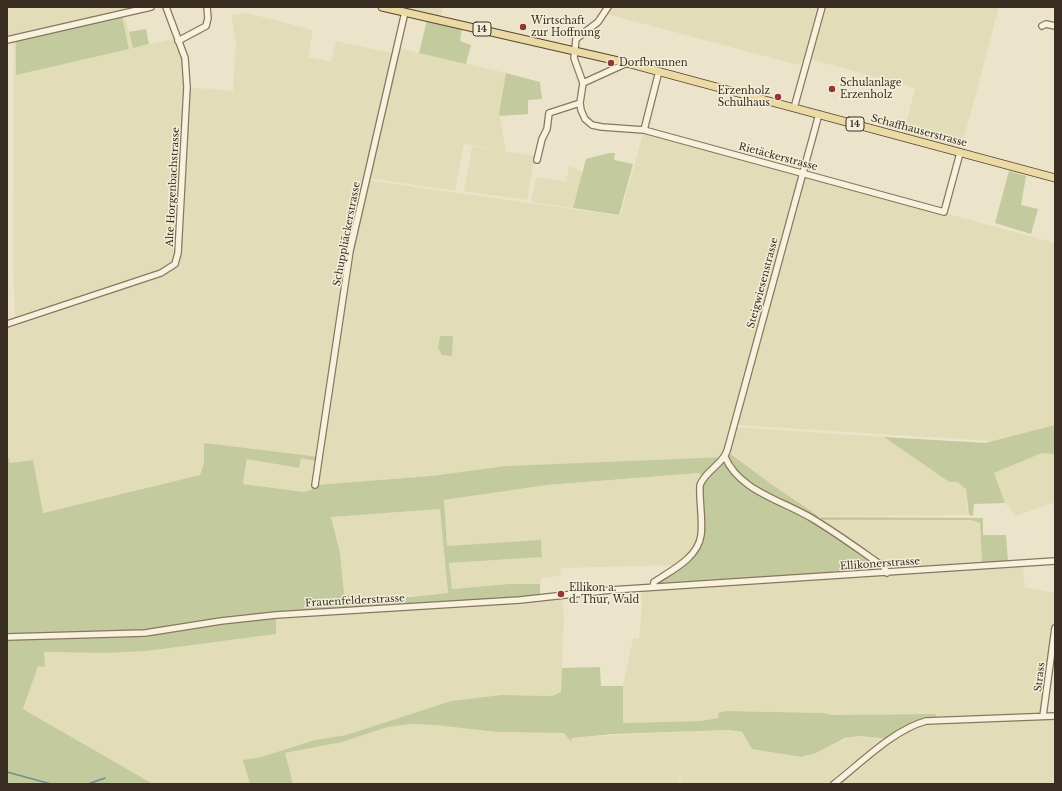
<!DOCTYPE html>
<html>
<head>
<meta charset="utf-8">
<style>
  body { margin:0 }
  #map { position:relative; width:1062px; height:791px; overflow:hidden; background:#ece4ca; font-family:"Libre Baskerville",serif }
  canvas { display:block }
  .frame { position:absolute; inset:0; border:8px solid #3a2e22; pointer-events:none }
</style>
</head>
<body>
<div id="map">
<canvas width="1062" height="791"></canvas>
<div class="frame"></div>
</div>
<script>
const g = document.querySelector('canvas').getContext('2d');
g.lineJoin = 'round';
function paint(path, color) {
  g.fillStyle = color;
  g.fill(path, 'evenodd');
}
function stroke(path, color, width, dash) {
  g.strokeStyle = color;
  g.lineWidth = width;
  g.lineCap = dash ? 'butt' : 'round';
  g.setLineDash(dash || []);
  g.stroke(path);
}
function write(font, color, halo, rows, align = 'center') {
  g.font = font + ' "Libre Baskerville",serif';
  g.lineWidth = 3;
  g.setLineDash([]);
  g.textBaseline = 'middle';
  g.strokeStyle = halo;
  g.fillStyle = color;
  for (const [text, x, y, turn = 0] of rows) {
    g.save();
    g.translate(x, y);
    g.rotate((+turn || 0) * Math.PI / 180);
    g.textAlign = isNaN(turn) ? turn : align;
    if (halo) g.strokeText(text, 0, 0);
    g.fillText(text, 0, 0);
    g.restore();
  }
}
const farmland = new Path2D(`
  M7 7H147L124 13 133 48 177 38 185 58 187 87 233 91 236 41 231 15 247 13 313 30 308 57 331 62 336 41 396 54 367 180 620 216 644 130 803 173 725 457 506 466 431 476 316 485 311 490 304 492 243 484 248 459 299 468 301 458 320 461 204 443V463L200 475 42 513 33 460 10 463 7 453V324L15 321 13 260 14 39 7 40Z
  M393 7H443L441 16 393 9Z
  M609 7H999L960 153 903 137 915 88 810 59 798 65 607 14Z
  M398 48 506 73 499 112 506 151 464 144 455 191 368 178Z
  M472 146 535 156 527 200 464 191Z
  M569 166 583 172 573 208 531 202 536 177 566 182Z
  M804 175 1055 243V425L992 441 736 425Z
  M735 427 884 437 949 482H957L966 489 968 515 819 516 771 484 729 451Z
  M1042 453 1055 454V502L1016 516 1005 503 994 473Z
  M699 473 703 477 699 545 679 565 561 568 560 576 541 578 540 584H509L452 589 449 563 542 557 541 541 447 546 444 500 547 485Z
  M440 509 448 593 403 597H355L344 594 340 553 331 517Z
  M819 520H970L980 523 982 563 890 570Z
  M1023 566 1025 587 1055 593V616L1043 708 1039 714 938 719 935 714 832 715 823 713 726 711 720 718 700 721 622 723 623 686 633 638 639 639 642 606 641 588Z
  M562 595 564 619 561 692 552 696 501 695 451 701 346 735 315 740 261 757 244 760 250 784H153L23 709 38 665 44 667V652L106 653 147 651 275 634 276 615Z
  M1055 718V784H836L891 740 914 726 927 722Z
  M411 724 435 725 497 732 564 733 571 742 572 738 613 735 728 730 742 733 752 749 801 757 816 753 845 739 860 736 888 739 834 784H681L680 769 679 784H293L284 753 342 742 388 727Z`);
const green = new Path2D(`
  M122 17 129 49 16 75V41Z
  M427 20 462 28 460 41 471 45 466 64 419 53Z
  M146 29 149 44 133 48 129 32Z
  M506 73 540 82 542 99 528 100V114L500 116 499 113Z
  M609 153H615L614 160 633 164 619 215 573 208 586 159Z
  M1009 171 1026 176 1021 205 1038 209 1031 234 995 223Z
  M440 336H453L452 356 442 355 438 348Z
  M1055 425V454L1042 453 994 473 1005 503 974 504 973 516 969 515 966 489 957 482H949L884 437 985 443Z
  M204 443 320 457V462L301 458 299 468 247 459 243 484 304 492 311 490 315 485 431 476 506 466 725 457 727 451 771 484 820 517 815 519 884 567 887 573 653 585 679 565 699 545 703 477 699 473 547 485 444 500 447 546 541 540 542 557 449 563 452 589 509 584H540V598L276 615V634L147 651 106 653 44 652 45 667 38 666 23 709 153 784H7V453L10 463 33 460 43 513 200 475 204 463ZM440 509 448 593C416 596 375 603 344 594L340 553 331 517Z
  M821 517 983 518V535H1006L1008 562 982 563 980 523 971 520H819Z
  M600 667 601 686H623V723L700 721 719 718 718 713 726 711 823 713 832 715 935 714 939 721H926L890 739 860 736 845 738 816 753 801 757 752 749 742 732 728 730 613 734 572 738 571 742 564 733 497 732 435 725 412 724 388 727 342 742 285 753 293 784H250L243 760 261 757 315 740 346 735 451 701 501 695 552 696 561 692 562 668Z`);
const stream = new Path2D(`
  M7 772 51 784
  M88 784 105 778`);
const minor = new Path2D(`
  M608 7 598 22 576 39 574 58 583 83 580 103 581 110 585 119 592 125 602 127 644 130 944 212 960 153
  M1042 26 1046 24 1055 26
  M7 40 151 7
  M178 41 206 26 208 18 207 7
  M583 83 627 63
  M794 108 822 7
  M644 130 659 71
  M537 160 542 139 547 129 549 113 580 103
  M7 324 161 273 175 264 178 253 187 87 185 58 166 7
  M725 457C739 491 784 501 813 519 838 534 861 551 884 567L887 573
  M315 485 350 251 405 12
  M653 587 654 582C672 570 698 558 701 535 703 519 699 501 700 485 706 470 722 465 727 451L819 114
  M7 637 145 633 221 621 276 615 520 600 611 590 1055 561
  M1043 716 1055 628
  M834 784C861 763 893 730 926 721L1055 716`);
const major = new Path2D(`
  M382 7 627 63 1055 178`);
const markers = [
  [523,27,4,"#943733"],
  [611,63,4,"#943733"],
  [832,89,4,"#943733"],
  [778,97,4,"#943733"],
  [561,594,4,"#943733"]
];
const shields = [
  [482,29,18],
  [855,124,18]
];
const shieldNames = [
  ["14",482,29],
  ["14",855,124]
];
const poiNames = [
  ["Wirtschaft",531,21],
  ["zur Hoffnung",531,33],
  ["Dorfbrunnen",619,63],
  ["Schulanlage",840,83],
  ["Erzenholz",840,95],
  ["Erzenholz",770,91,"right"],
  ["Schulhaus",770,103,"right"],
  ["Ellikon a.",569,588],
  ["d. Thur, Wald",569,600]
];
const streetNames = [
  ["Schaffhauserstrasse",919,131,15],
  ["Rietäckerstrasse",778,157,15],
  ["Alte Horgenbachstrasse",173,187,-87],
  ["Schuppliäckerstrasse",347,234,-79],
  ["Steigwiesenstrasse",763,283,-75],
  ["Ellikonerstrasse",880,564,-4],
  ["Frauenfelderstrasse",355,601,-3],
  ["Strass",1040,677,-83]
];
paint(farmland, '#e2ddb8');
paint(green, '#c3ca9e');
stroke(stream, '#718f89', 1.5);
stroke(minor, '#88775f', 8);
stroke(major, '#564533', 9);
stroke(minor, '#f7f1dd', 5.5);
stroke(major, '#ecdaa5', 7);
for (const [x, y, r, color] of markers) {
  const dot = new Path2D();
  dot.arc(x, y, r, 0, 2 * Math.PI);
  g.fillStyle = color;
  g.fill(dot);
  stroke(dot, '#f4eed9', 1.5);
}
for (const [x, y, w] of shields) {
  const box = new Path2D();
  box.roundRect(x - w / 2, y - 7, w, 14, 3);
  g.fillStyle = '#f4eed9';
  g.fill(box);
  stroke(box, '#3a2e22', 1);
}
write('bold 9px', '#3a2e22', null, shieldNames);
write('10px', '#3a2e22', '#f4eed9', poiNames, 'left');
write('10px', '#3a2e22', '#f4eed9', streetNames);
</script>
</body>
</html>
